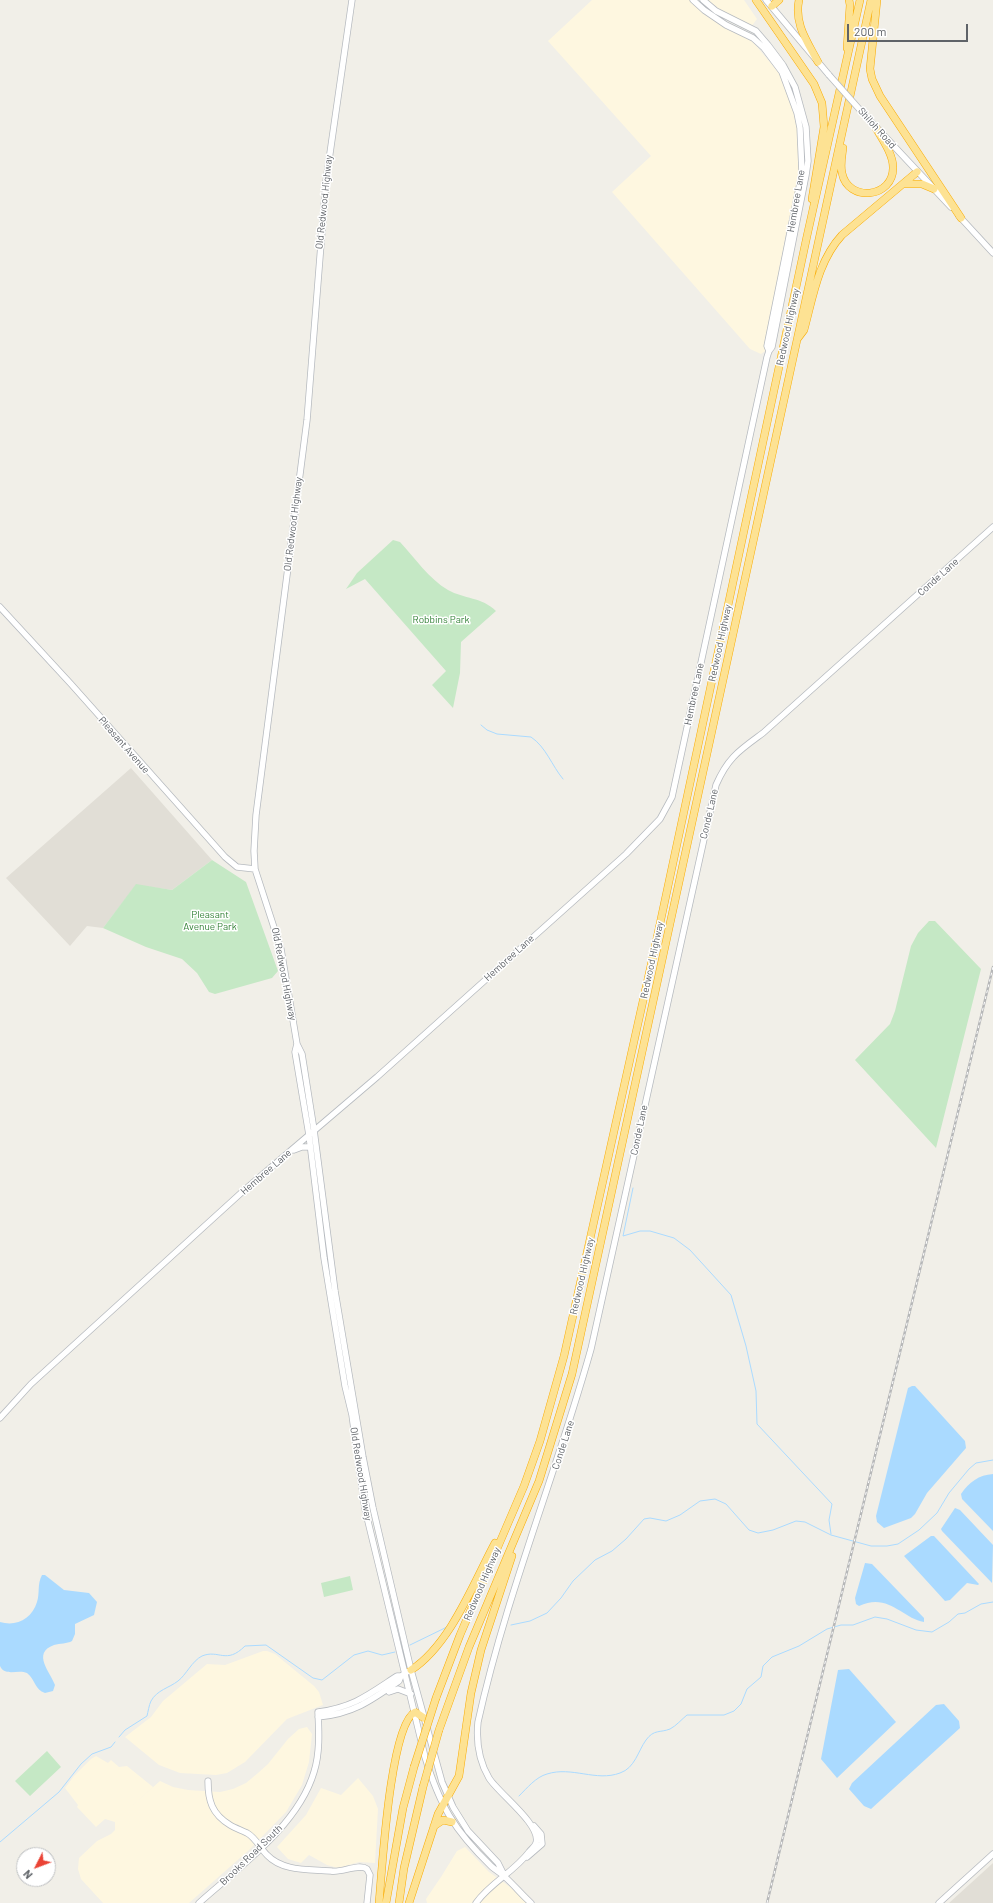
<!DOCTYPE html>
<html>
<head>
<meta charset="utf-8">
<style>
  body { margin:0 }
  #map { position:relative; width:993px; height:1903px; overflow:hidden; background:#f1efe8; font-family:Barlow,sans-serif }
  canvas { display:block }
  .north { position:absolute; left:16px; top:1847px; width:40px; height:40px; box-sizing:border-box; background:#fff; border:1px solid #bfc1c3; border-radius:50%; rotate:228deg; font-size:11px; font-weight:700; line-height:16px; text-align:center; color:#5f6368 }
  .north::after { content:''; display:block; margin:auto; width:14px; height:18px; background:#ea4335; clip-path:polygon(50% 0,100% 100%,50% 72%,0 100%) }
  .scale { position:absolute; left:847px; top:24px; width:121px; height:18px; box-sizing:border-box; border:2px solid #5f6368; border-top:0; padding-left:5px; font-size:12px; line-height:14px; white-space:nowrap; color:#5f6368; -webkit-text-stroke:3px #fff; paint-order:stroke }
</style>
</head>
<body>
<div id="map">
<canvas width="993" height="1903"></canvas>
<div class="north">N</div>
<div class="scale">200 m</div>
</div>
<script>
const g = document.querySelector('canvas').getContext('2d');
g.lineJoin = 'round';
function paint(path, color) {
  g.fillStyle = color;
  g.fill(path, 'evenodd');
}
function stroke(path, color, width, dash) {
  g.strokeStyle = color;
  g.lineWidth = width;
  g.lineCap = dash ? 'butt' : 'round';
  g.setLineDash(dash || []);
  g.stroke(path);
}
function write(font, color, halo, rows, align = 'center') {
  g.font = font + ' Barlow,sans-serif';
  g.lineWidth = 3;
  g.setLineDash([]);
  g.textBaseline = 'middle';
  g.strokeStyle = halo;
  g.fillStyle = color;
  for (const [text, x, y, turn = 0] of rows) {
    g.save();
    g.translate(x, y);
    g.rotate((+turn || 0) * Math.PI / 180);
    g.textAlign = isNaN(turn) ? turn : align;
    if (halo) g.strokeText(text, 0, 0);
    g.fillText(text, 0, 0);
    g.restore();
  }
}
const commercial = new Path2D(`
  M592 0H690L719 24 752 41 779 73 797 121 800 139V177L786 233 765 351 761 354 750 349 612 192 651 156 548 41Z
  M706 0H744L757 19 751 27 726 14Z
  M263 1651H267L275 1654 314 1686 319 1692 323 1705 287 1719 245 1762 227 1773 216 1775 180 1773 159 1765 125 1737 151 1717 163 1701 207 1664 225 1665Z
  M307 1727 312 1734 309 1762 302 1785 286 1812 249 1850 189 1903H103L81 1879 78 1869 79 1858 97 1841 111 1834 115 1830V1822L105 1819 96 1827 77 1807 78 1805 65 1788 74 1776 91 1759 96 1756 108 1763 111 1760 119 1767 127 1766 153 1787 125 1812 160 1781 173 1787 188 1790 220 1792 233 1789 246 1783 258 1773 268 1764 288 1739 299 1729Z
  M358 1778 373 1796 378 1809 375 1863 359 1862 338 1868 327 1865 309 1855 301 1863 288 1859 277 1847 306 1815 321 1788 341 1795Z
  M465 1847 489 1872 510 1887 528 1903H427L426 1899 441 1877 457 1851Z`);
const education = new Path2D(`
  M131 768 212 860 172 890 136 885 103 928 87 926 70 946 6 878Z
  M993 1863V1903H949Z`);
const green = new Path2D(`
  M393 540 400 542C415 558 429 579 448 590 464 599 482 597 496 611L461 642 460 673 453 708 432 685 446 671 365 579 346 589 357 573Z
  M212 860 246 882 278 971 272 978 215 994 209 992 197 973 182 959 146 947 103 928 136 884 172 890Z
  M929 921H935L981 969 936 1148 855 1060 890 1024 895 1011 911 946 918 933Z
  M350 1576 353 1590 324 1597 321 1583Z
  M47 1751 61 1767 30 1796 15 1781Z`);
const water = new Path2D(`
  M912 1386H915L965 1441 966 1448 927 1493 915 1514 911 1518 884 1528 877 1522 876 1516 908 1388Z
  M993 1474V1531L962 1499 961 1494C969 1482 979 1475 993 1474Z
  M955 1508 960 1510 993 1545 992 1583 942 1531 941 1529Z
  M931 1536H934L979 1584 978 1585 967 1583 950 1600 945 1601 904 1556Z
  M865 1563 872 1564 924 1618V1622C902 1618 888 1592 859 1606L856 1604 855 1598Z
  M42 1575H45L64 1590 89 1593 97 1602 94 1615 75 1624V1634L72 1641C67 1644 60 1643 54 1645 31 1653 51 1673 55 1685L53 1691 45 1693C35 1690 35 1679 27 1673 18 1669 5 1677 0 1666V1622C16 1627 32 1619 37 1602 40 1593 37 1584 42 1575Z
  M849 1669 896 1722 837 1778 821 1759 838 1670Z
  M944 1704 959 1721 960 1728 871 1809 864 1806 849 1789 852 1783 936 1705Z`);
const stream = new Path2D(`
  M481 725 487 730 497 734 531 737C546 747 552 766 563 779
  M633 1188 623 1236 640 1231H650L674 1238 690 1250 731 1295 746 1346 756 1391 757 1424 832 1504 829 1520 831 1534
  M511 1625 530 1621 547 1613 561 1598 573 1581 595 1560 612 1551 626 1539 644 1519 650 1518 666 1521 680 1515 700 1501 715 1499 726 1504 749 1530 758 1533 773 1530 796 1521 805 1522 831 1535 871 1546H887L898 1544 919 1530 937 1513 949 1493 969 1469 976 1463 993 1460
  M410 1645 447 1627
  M119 1737 125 1730 147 1716C148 1712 149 1705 151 1701 157 1690 169 1688 178 1681 186 1675 192 1661 202 1656 219 1649 226 1665 245 1646L266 1645 313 1678 322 1680 354 1655 368 1651 382 1655 395 1652
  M519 1796C527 1788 536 1777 547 1774 572 1766 596 1782 620 1773 635 1768 638 1751 646 1740 654 1729 660 1733 670 1729 676 1726 682 1719 687 1715H724L734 1711 741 1704 747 1689 761 1677 763 1666 772 1657 799 1646 827 1629 841 1625H853L875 1617 887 1619 916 1630 932 1632 949 1622 958 1614 965 1613 981 1604 993 1602
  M0 1842 59 1792 81 1764 92 1754 111 1747 115 1742`);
const secondary = new Path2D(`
  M352 0 326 181 307 420 256 815 254 851 255 869 281 949 297 1044 302 1054 314 1130 335 1291 363 1457 373 1508 411 1670 442 1782 453 1807 468 1831 498 1863 504 1875
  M693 0 704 10 726 25 753 38 764 48 782 72 797 113 800 128 802 173 767 346 769 351
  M766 0 829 75
  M861 111 951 207
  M959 216 993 253
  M0 607 71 684 225 857 237 867 255 869
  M297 1044 295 1052 309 1135 324 1258 345 1386 352 1415 365 1509 425 1757C440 1806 454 1830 491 1866 495 1870 501 1873 505 1877 514 1885 522 1895 531 1903
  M294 1150 302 1147H310
  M0 1418 31 1384 241 1193 377 1077 626 854 660 819 672 797 767 357 769 351 772 347 806 175 808 161 806 127 795 87 783 65 768 45 756 31 716 11 703 0
  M389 1692 398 1689 411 1694
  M318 1717C353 1714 372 1700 399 1681L401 1676
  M208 1781C208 1801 212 1814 230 1825 235 1828 241 1830 247 1833 256 1838 260 1848 267 1855 283 1872 310 1869 331 1871 342 1873 359 1863 367 1869L370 1875 367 1903
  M527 1857 542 1844 541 1834 534 1826
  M199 1903C239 1867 298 1826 314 1772 320 1753 319 1732 318 1712 354 1707 368 1695 397 1676H401L407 1672
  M476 1903C490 1883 514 1872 529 1852 531 1849 535 1847 536 1843 542 1825 498 1793 489 1778 479 1761 476 1742 478 1722 506 1595 556 1474 591 1349L716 785C728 757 740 750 763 733L993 527
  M939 1903 993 1854`);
const highway = new Path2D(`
  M756 0 814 84 822 103 824 127 812 199
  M799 0C794 24 807 41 818 62
  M877 0 870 69 872 79 880 96 961 218
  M772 6 779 0
  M847 48 850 5 849 0
  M843 148C842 156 840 165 842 173 848 203 894 198 893 167 893 154 882 139 876 128
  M904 184H922L934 189
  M798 338 804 330C813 297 818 261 842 235L917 172
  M411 1670C450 1645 473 1584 495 1543
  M436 1698 460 1635 524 1486 540 1441 564 1356 655 947 807 236 860 0
  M439 1730 469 1647 539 1481 572 1374 871 0
  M434 1826 443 1820 452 1822
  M379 1903C382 1871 390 1725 415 1712L424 1718
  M386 1903 403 1808 414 1767
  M399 1903 404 1868 423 1787
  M409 1903 438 1814 459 1776 471 1693 481 1650 512 1556`);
const rail = new Path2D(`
  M767 1903 993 967`);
const secondaryBridge = new Path2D(`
  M829 75 861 111`);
const highwayBridge = new Path2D(`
  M414 1767 436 1698
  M423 1787 439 1730`);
const streetNames = [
  ["Shiloh Road",877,128,48],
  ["Hembree Lane",796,201,-80],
  ["Old Redwood Highway",324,202,-84],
  ["Redwood Highway",788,327,-78],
  ["Old Redwood Highway",293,524,-83],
  ["Conde Lane",938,577,-42],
  ["Redwood Highway",720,643,-78],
  ["Hembree Lane",694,694,-78],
  ["Pleasant Avenue",124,745,49],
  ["Conde Lane",709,814,-77],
  ["Hembree Lane",509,958,-42],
  ["Redwood Highway",652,960,-78],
  ["Old Redwood Highway",284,974,79],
  ["Conde Lane",639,1130,-78],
  ["Hembree Lane",266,1172,-41],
  ["Redwood Highway",582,1276,-77],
  ["Conde Lane",563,1445,-72],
  ["Old Redwood Highway",361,1474,81],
  ["Redwood Highway",482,1584,-67],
  ["Brooks Road South",251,1855,-44]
];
const parkNames = [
  ["Robbins Park",441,620],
  ["Pleasant",210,915],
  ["Avenue Park",210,927]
];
paint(commercial, '#fef7e0');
paint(education, '#e1ded6');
paint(green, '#c5e8c5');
paint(water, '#aadaff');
stroke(stream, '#aadaff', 1);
stroke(secondary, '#b6babf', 7);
stroke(highway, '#f9ab00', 8);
stroke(secondary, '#fff', 5.5);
stroke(highway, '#fde293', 7);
stroke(rail, '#b6b7b8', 2.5);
stroke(rail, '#fff', 1, [3]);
stroke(secondaryBridge, '#b6babf', 7, []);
stroke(highwayBridge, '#f9ab00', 8, []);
stroke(secondaryBridge, '#fff', 5.5);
stroke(highwayBridge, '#fde293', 7);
write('10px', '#5f6368', '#fff', streetNames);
write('10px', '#348238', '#fff', parkNames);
</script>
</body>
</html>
